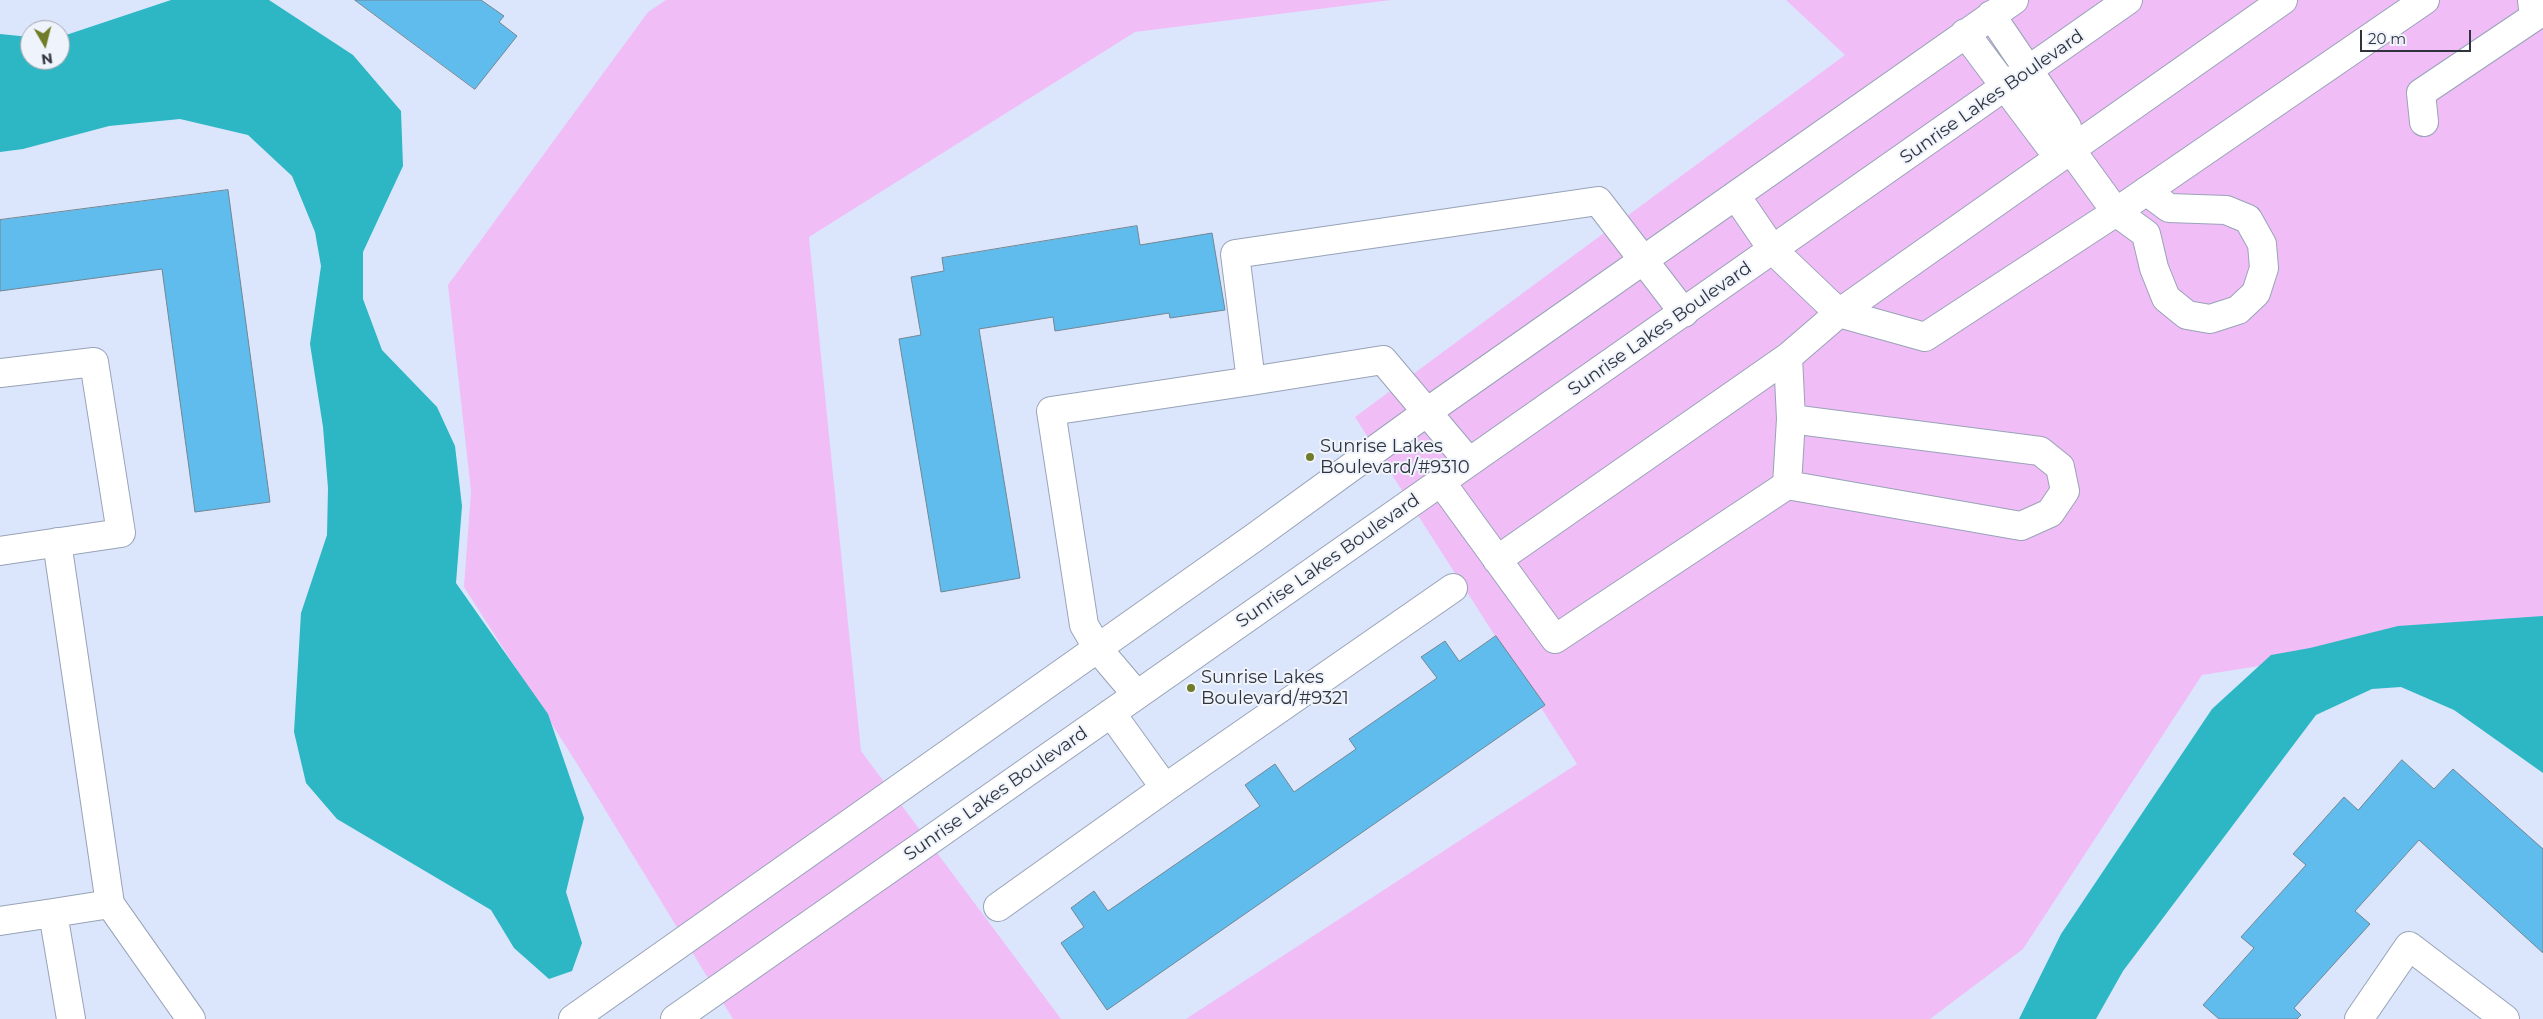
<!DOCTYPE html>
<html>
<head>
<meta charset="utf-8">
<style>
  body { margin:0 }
  #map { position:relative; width:2543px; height:1019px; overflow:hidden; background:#dbe6fc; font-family:Montserrat,sans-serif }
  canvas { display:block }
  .north { position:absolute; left:20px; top:20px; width:50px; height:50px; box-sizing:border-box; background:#eff3fc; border:1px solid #a2a6af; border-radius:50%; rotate:172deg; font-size:14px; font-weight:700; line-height:20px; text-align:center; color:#2f333b }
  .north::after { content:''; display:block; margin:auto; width:18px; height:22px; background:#707c29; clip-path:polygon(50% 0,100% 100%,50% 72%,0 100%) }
  .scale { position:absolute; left:2360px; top:30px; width:111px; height:22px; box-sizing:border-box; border:2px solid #2f333b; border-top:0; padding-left:6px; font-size:15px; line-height:18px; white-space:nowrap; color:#2f333b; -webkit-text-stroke:4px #eff3fc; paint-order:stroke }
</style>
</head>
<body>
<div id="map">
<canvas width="2543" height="1019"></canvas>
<div class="north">N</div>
<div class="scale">20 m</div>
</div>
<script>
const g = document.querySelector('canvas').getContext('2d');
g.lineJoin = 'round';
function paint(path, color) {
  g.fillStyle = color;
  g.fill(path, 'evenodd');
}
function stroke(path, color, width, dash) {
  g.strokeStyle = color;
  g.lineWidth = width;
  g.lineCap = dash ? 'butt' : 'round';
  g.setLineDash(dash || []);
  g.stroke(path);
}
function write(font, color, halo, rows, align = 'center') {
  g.font = font + ' Montserrat,sans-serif';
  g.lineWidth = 4;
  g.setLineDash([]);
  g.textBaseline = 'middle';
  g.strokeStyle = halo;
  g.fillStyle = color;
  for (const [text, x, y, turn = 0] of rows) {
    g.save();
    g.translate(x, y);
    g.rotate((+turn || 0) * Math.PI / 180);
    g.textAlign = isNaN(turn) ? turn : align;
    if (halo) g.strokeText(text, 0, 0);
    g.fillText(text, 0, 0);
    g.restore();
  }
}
const green = new Path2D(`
  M666 0H1391L1135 32 809 237 861 751 1061 1019H733L576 762 464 587 471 491 448 285 648 12Z
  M1786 0H2543V621L2202 675 2023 949 1930 1019H1186L1577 764 1355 417 1845 55Z`);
const water = new Path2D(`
  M171 0H269L353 55 401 111 403 166 363 252V299L382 350 437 407 455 446 462 506 456 583 548 714 584 818 566 892 582 943 572 971 549 979 514 948 491 910 337 819 306 783 294 732 301 613 327 535 328 488 323 427 310 344 321 266 315 232 292 176 248 135 180 119 109 126 23 149 0 152V34L30 37V60H60V37Z
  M2543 616V773L2454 710 2401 687 2372 689 2316 715 2123 971 2096 1019H2019L2061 934 2212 709 2271 655 2310 648 2398 626Z`);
const building = new Path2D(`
  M355 0H481L504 16 499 22 517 36 475 89Z
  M228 190 270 502 195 512 162 269 0 291V220Z
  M1137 226 1140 245 1212 233 1225 310 1170 318 1169 313 1055 331 1053 317 979 329 1020 578 941 592 899 339 921 335 911 277 944 271 942 258Z
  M1496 636 1545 705 1107 1010 1061 943 1084 927 1071 908 1094 891 1108 911 1260 806 1245 785 1275 764 1294 792 1356 749 1349 739 1437 678 1421 657 1445 641 1459 661Z
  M2402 760 2434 789 2453 769 2543 849V953L2419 840 2355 911 2370 924 2294 1008 2301 1015 2297 1019H2219L2203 1005 2254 948 2241 937 2306 865 2293 854 2344 797 2358 810Z`);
const minor = new Path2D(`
  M1991 15 2067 127 2071 150 2116 212 2146 234 2154 268 2166 298 2187 315 2210 319 2238 310 2256 293 2264 268 2262 244 2248 219 2226 210 2169 208 2146 191
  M1965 33 2049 145 2071 150
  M2424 122 2421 93 2534 17 2532 0
  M1839 313 1925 337 2116 212 2425 0
  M1839 313 2283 0
  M0 373 94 362 121 533 0 551
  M1469 462 1383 360 1251 381 1235 254 1598 201 1684 313
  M1441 482 1555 639 1787 485 2021 526 2050 513 2065 491 2060 467 2040 451 1791 419 1788 357 1839 313 1773 250 1736 196
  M1787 485 1791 419
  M57 542 110 904 191 1019
  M1497 560 1788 357
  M1137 695 1098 649 1084 625 1051 411 1251 381
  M1165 788 1453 588
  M998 907 1165 788 1111 713
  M53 913 110 904
  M0 921 53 913 71 1019
  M573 1019 1255 537 1427 412 2014 0
  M675 1019 2128 0
  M2359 1019 2409 946 2505 1019`);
const markers = [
  [1310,457,5,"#707c29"],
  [1191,688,5,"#707c29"]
];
const streetNames = [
  ["Sunrise Lakes Boulevard",1992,97,-35],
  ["Sunrise Lakes Boulevard",1660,329,-35],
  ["Sunrise Lakes Boulevard",1328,561,-35],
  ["Sunrise Lakes Boulevard",996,794,-35]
];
const poiNames = [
  ["Sunrise Lakes",1320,447],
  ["Boulevard/#9310",1320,468],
  ["Sunrise Lakes",1201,678],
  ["Boulevard/#9321",1201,699]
];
paint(green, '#f0bdf7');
paint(water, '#2db6c3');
paint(building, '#60bced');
stroke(building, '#718693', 1);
stroke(minor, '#98a3b7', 30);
stroke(minor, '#fff', 28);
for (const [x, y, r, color] of markers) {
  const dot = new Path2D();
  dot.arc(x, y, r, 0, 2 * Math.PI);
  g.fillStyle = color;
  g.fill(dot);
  stroke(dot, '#eff3fc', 2);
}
write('18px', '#2f333b', '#eff3fc', streetNames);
write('18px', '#2f333b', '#eff3fc', poiNames, 'left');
</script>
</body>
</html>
